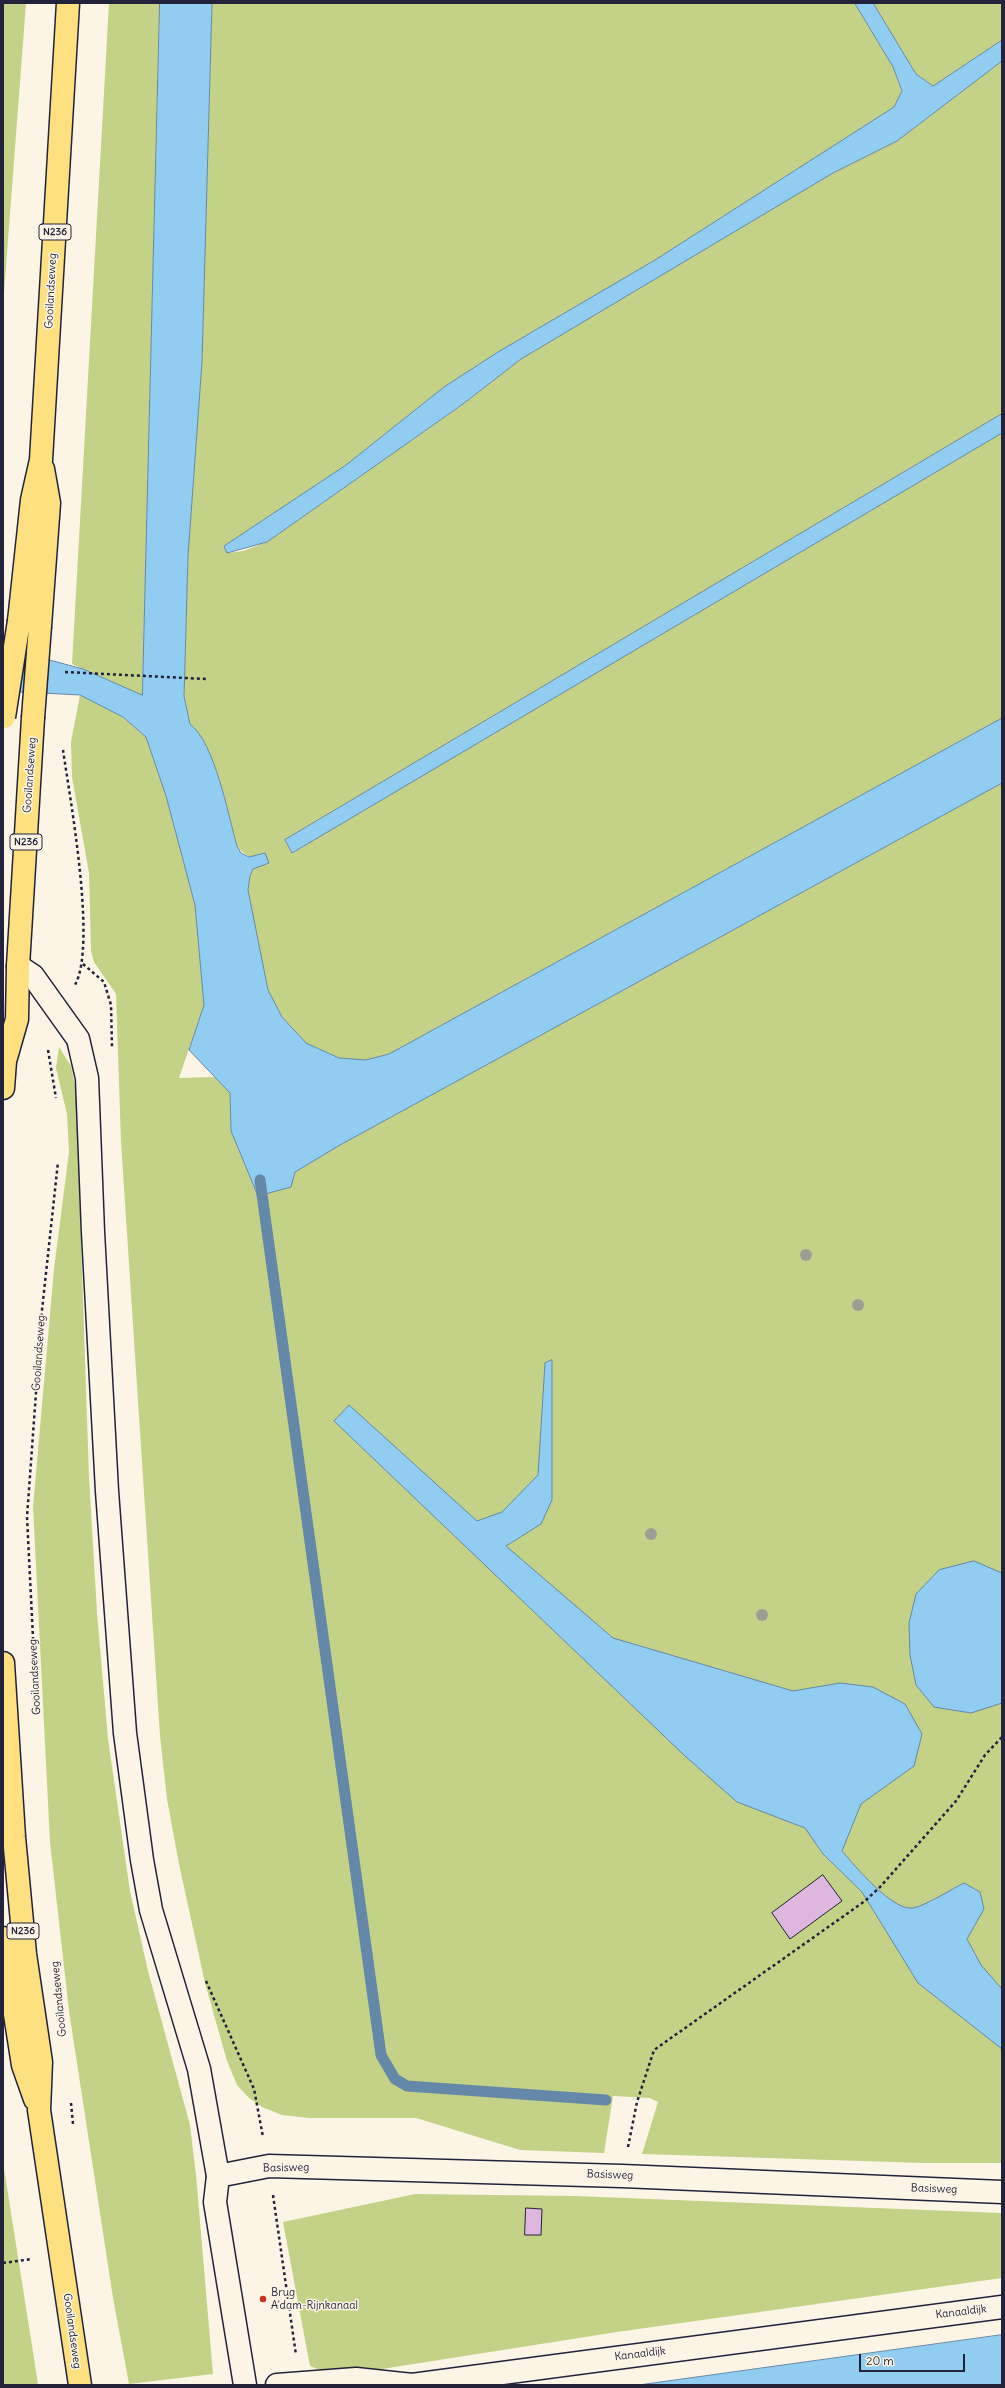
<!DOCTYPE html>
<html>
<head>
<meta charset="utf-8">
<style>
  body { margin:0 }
  #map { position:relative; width:1005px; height:2388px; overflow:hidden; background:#fcf5e5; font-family:Delius,sans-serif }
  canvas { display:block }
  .frame { position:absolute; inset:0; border:4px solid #22223b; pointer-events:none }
  .scale { position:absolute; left:859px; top:2354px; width:106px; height:18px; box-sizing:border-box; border:2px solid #22223b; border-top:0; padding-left:5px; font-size:12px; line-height:14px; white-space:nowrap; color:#22223b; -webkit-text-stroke:3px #fcf5e5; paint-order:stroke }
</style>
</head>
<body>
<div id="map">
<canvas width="1005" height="2388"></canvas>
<div class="frame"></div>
<div class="scale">20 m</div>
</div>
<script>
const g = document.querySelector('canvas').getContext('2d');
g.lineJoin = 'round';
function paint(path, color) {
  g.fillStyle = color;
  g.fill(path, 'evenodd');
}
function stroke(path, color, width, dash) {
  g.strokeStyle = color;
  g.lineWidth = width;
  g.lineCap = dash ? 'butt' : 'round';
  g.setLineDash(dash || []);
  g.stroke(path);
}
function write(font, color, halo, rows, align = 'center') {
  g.font = font + ' Delius,sans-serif';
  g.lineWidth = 3;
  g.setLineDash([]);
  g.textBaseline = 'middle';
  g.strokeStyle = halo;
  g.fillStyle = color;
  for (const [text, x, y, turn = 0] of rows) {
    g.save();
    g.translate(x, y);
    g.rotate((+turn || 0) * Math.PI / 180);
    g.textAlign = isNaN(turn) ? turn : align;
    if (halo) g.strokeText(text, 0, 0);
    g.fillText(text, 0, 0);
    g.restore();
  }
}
const green = new Path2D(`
  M3 3H26L3 306Z
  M109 3H160L142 695 72 664Z
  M212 3H855L893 67 902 92 894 107 655 260 498 352 444 387 346 465 224 546 227 553 243 551 267 542 462 405 521 359 833 173 897 141 1002 61V414L285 840 292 853 1002 433V718L389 1054 366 1060 339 1058 306 1043 282 1017 268 990 248 890 250 876 253 869 268 863C256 859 245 857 237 846 228 815 215 743 190 724L184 696 185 663 188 556 202 362Z
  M873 3H1002V40L933 86 916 74Z
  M80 695 123 717 146 737 166 796 195 905 204 1005 179 1078 216 1077 230 1093 231 1131 258 1196 294 1176 295 1172 340 1145 1002 783V2163H925L642 2154 658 2102 650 2098 613 2096 604 2153 520 2150 416 2118H309L282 2115 262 2107 249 2098 237 2085 227 2061 205 1983 179 1864 167 1799 160 1736 121 1142 116 994 94 962 91 951 89 873 72 777 71 742Z
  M59 1047 71 1066 76 1092 89 1477 97 1613 108 1739 130 1891 148 1971 190 2125 196 2175 213 2374 129 2384 113 2298 69 2011 50 1842 33 1507 54 1269 69 1152 67 1114 56 1068Z
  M3 2162 36 2371 38 2385H3Z
  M415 2194 575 2196 1002 2213V2278L617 2332 363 2372 327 2373 310 2366 283 2222Z`);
const water = new Path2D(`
  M160 3H212L202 362 188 556 185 663 184 696 190 724C215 743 228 815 237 846L241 853 249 857 265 853 269 863 253 869 250 876 248 890 268 990 282 1017 306 1043 339 1058 366 1060 389 1054 1002 718V783L340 1145 295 1172 291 1187 258 1196 231 1131 230 1093 189 1050 204 1005 195 905 166 796 146 737 123 717 80 695 3 691V658H42L83 669 142 695Z
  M855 3H873L916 74 933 86 1002 40V61L897 141 833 173 521 359 463 404 267 542 227 553 224 546 346 465 444 387 498 352 655 260 894 107 902 91 893 67Z
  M1002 414V433L292 853 285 840Z
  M552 1360V1500L541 1524 506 1546 613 1638 793 1691 840 1683 873 1687 905 1704 922 1734 914 1766 861 1804 842 1851C855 1866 892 1911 913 1908 925 1906 952 1889 964 1883L980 1892 984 1909 967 1939 981 1965 1002 1989V2049L918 1983 862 1892 823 1854 805 1828 737 1802 685 1756 334 1421 349 1405 477 1521 502 1512 538 1475 545 1363Z
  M974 1561 1002 1573V1703L971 1713 934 1707 916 1685 910 1655 909 1623 916 1594 939 1570Z
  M1002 2335V2385H639Z`);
const stream = new Path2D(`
  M260 1180 381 2055 395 2079 407 2086 606 2100`);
const building = new Path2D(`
  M823 1875 842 1901 790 1939 772 1913Z
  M526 2208 542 2209 541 2235H525Z`);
const path = new Path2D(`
  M65 672 206 679
  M63 750C70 799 97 945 75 985
  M83 964 104 982 111 1005 112 1047
  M48 1050 56 1098
  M34 1658 27 1517 42 1310 58 1162
  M206 1981 254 2089 263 2137
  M71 2103 73 2124
  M628 2147 637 2102 654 2050 865 1901 880 1887 956 1801 985 1755 1002 1737
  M273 2195 296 2355
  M3 2263 32 2259`);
const street = new Path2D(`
  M218 2176 269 2166 622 2176 1002 2192`);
const secondary = new Path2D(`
  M18 966 33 976 78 1039 87 1078 93 1232 107 1491 125 1733 142 1860 151 1910 199 2069 218 2176 215 2202 245 2385
  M277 2385 356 2379 412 2385 1002 2307`);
const primary = new Path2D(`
  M19 621 32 500 41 460 68 3
  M40 626 49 503 43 469
  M3 1088 5 1061 17 1019 18 966 33 718
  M3 1663 14 1837 25 1954 41 2062 39 2110 80 2385
  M3 1938 23 2065 35 2099`);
const primaryBridge = new Path2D(`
  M4 717 19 621
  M33 718 40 626`);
const trees = [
  [806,1255],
  [858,1305],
  [651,1534],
  [762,1615]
];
const markers = [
  [263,2299,4,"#c8321e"]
];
const shields = [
  [55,232,32],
  [26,842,32],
  [23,1931,32]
];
const shieldNames = [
  ["N236",55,232],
  ["N236",26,842],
  ["N236",23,1931]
];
const streetNames = [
  ["Gooilandseweg",51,291,-87],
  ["Gooilandseweg",30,775,-86],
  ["Gooilandseweg",39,1353,-86],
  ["Gooilandseweg",35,1677,-93],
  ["Gooilandseweg",59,1999,-96],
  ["Basisweg",286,2168,-1],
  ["Basisweg",610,2175,2],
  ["Basisweg",934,2189,2],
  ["Kanaaldijk",961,2312,-7],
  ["Gooilandseweg",72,2331,82],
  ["Kanaaldijk",640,2354,-7]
];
const poiNames = [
  ["Brug",271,2293],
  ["A'dam-Rijnkanaal",271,2306]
];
paint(green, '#c3d286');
paint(water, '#91ccf1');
stroke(water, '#6588a8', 1);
stroke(stream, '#6588a8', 11);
paint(building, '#deb7df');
stroke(building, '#22223b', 1);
stroke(street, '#22223b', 25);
stroke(secondary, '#22223b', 25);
stroke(primary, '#22223b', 25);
stroke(path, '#22223b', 2.5, [3, 3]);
stroke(street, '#fcf5e5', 22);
stroke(secondary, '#fcf5e5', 22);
stroke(primary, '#fde080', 22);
stroke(primaryBridge, '#22223b', 25, []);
stroke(primaryBridge, '#fde080', 22);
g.fillStyle = '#9e9e94';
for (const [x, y] of trees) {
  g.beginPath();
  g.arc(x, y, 6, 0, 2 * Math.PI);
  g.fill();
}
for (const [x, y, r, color] of markers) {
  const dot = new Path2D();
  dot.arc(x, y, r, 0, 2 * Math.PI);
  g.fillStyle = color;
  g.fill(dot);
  stroke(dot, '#fcf5e5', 1.5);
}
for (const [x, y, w] of shields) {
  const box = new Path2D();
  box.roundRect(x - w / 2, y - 8, w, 16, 3);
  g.fillStyle = '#fcf5e5';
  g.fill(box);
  stroke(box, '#22223b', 1);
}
write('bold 10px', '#22223b', null, shieldNames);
write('11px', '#22223b', '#fcf5e5', streetNames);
write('11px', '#22223b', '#fcf5e5', poiNames, 'left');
</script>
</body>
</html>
